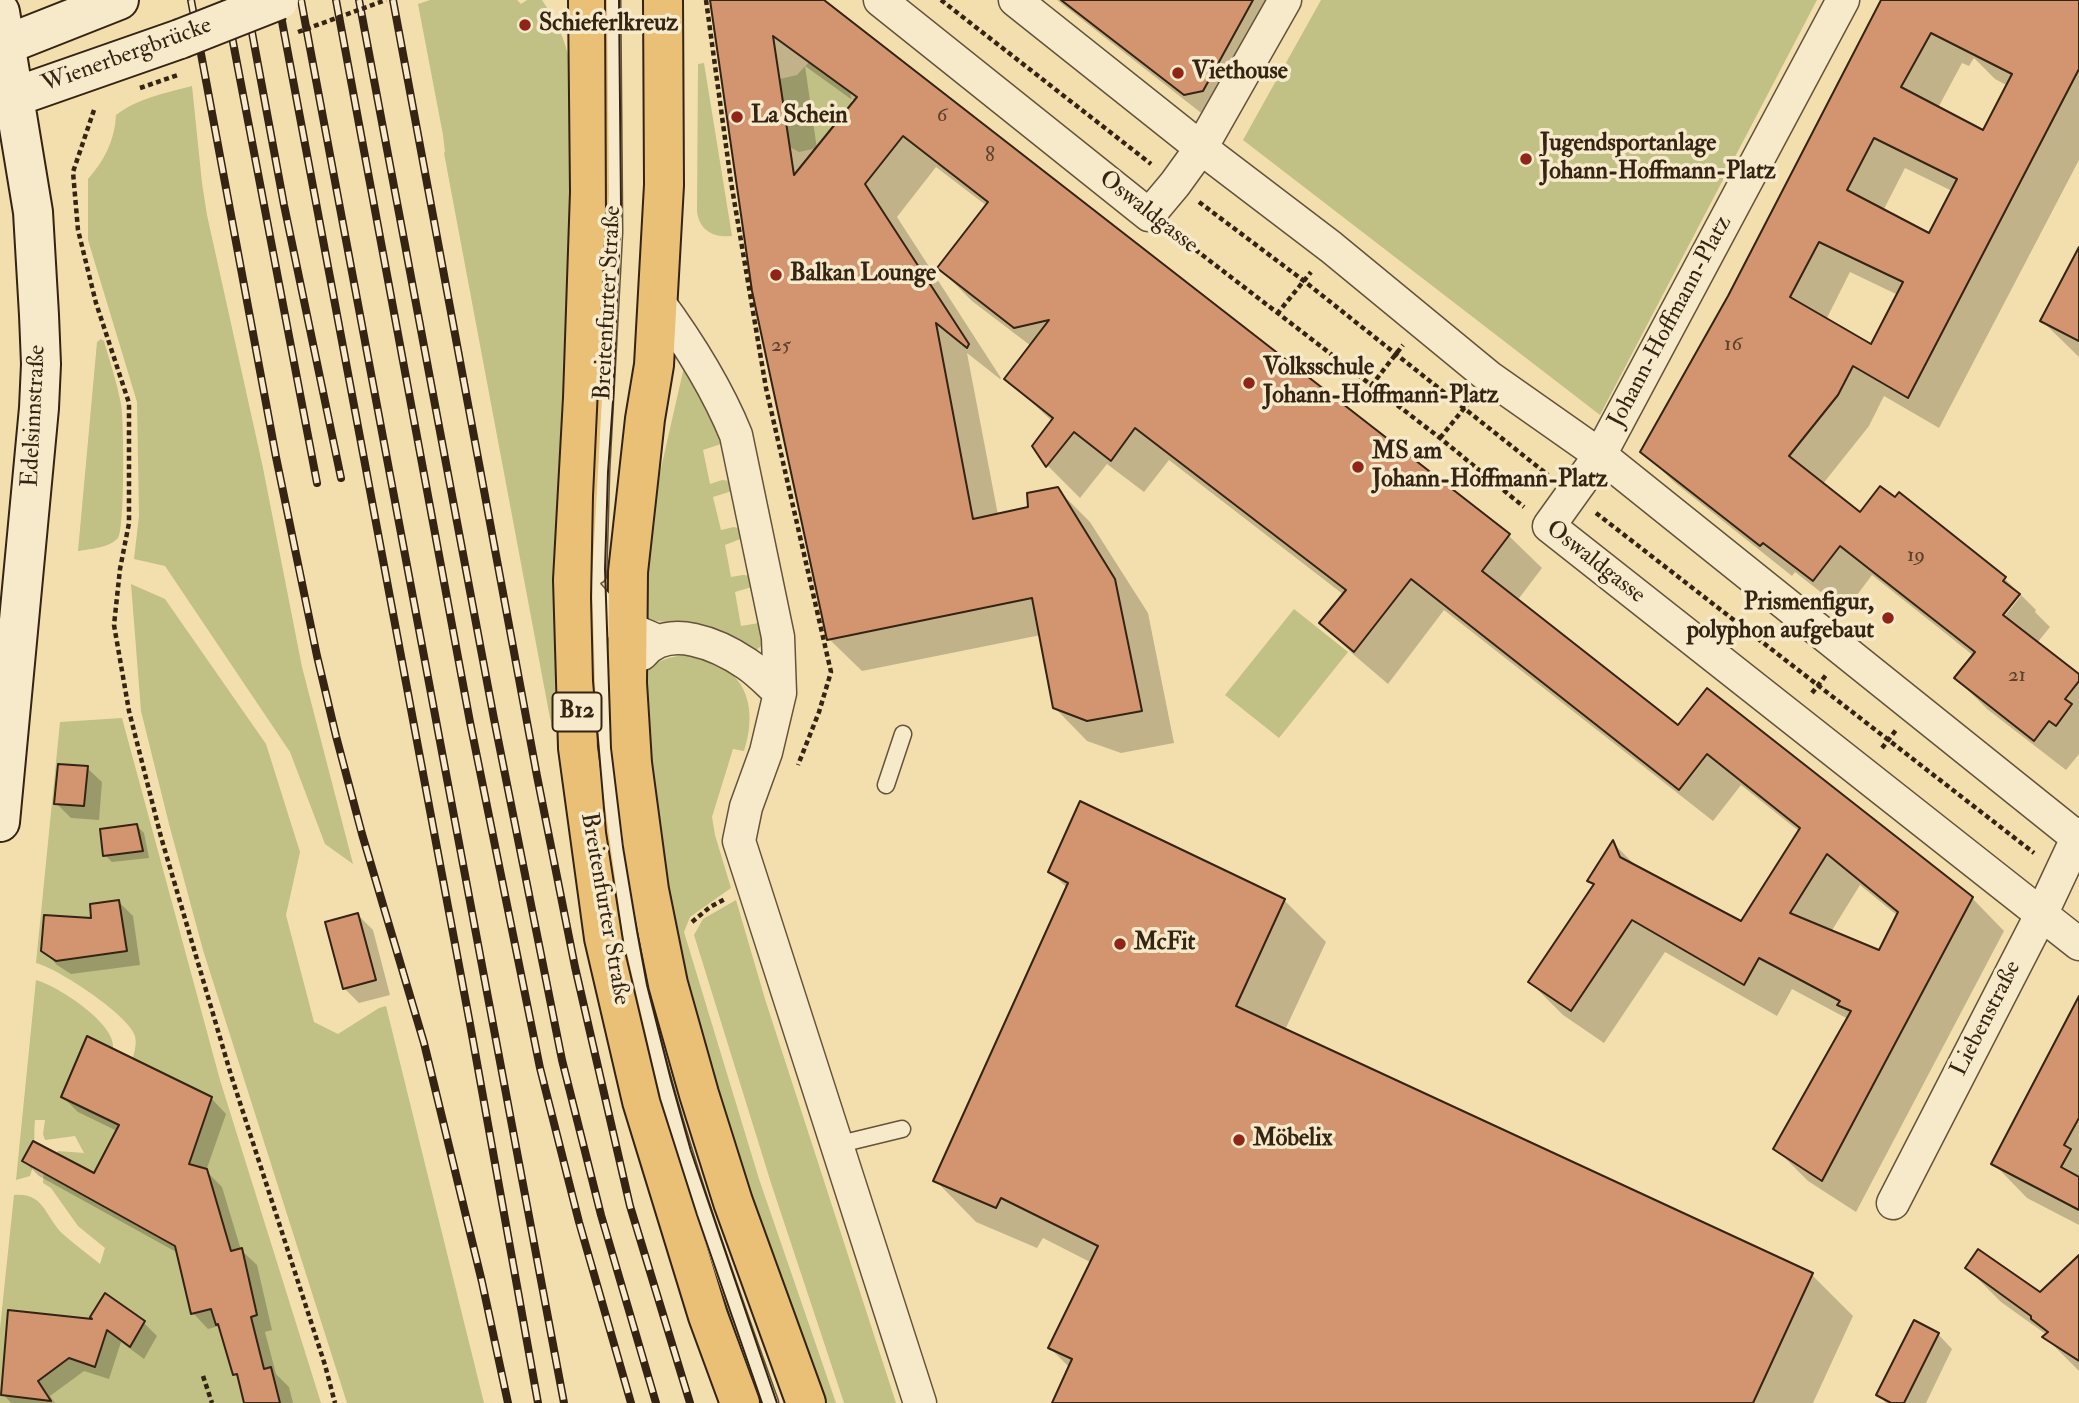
<!DOCTYPE html>
<html>
<head>
<meta charset="utf-8">
<style>
  body { margin:0 }
  canvas { display:block; background:#f2dfad }
</style>
</head>
<body>
<canvas width="2079" height="1403"></canvas>
<script>
const g = document.querySelector('canvas').getContext('2d');
g.lineJoin = 'round';
function paint(path, color) {
  g.fillStyle = color;
  g.fill(path, 'evenodd');
}
function stroke(path, color, width, dash) {
  g.strokeStyle = color;
  g.lineWidth = width;
  g.lineCap = dash ? 'butt' : 'round';
  g.setLineDash(dash || []);
  g.stroke(path);
}
function write(font, color, halo, rows, align = 'center') {
  g.font = font + ' "IM FELL Double Pica",serif';
  g.lineWidth = 7;
  g.setLineDash([]);
  g.textBaseline = 'middle';
  g.strokeStyle = halo;
  g.fillStyle = color;
  for (const [text, x, y, turn = 0] of rows) {
    g.save();
    g.translate(x, y);
    g.rotate((+turn || 0) * Math.PI / 180);
    g.textAlign = isNaN(turn) ? turn : align;
    if (halo) g.strokeText(text, 0, 0);
    g.fillText(text, 0, 0);
    g.restore();
  }
}
const green = new Path2D(`
  M430 0H517L521 4 527 0H542C564 33 569 50 573 88L560 735 552 725 550 718 444 153 445 152 443 135 418 4Z
  M1321 0H1817L1600 415 1243 140Z
  M809 62 850 92 852 102 831 129 840 143 799 152 790 147 780 79 797 75Z
  M704 63 732 236C713 238 699 230 697 211L698 64Z
  M192 86 202 183 207 215 263 468 302 667 353 864 325 844 290 752 165 566 134 559 139 516 137 402 88 240V179C104 161 115 140 116 115 138 98 166 93 192 86Z
  M101 339 104 341C110 362 117 383 121 404 124 418 125 530 118 538 109 548 90 549 78 551L97 342Z
  M684 367 689 369 722 441 721 444 703 450 710 484 722 480 730 481 732 491 713 497 721 530 734 527 741 529 743 538 725 545 731 577 743 575 752 576V587L735 592 741 626 759 623 765 641C749 665 736 639 720 631 695 619 665 625 639 618L647 530Z
  M131 584 165 599 266 744 300 852 286 915 314 1022 338 1034 379 1008 386 1006 484 1403H347L203 950 169 824 141 711Z
  M1294 609 1348 652 1279 738 1225 695Z
  M689 654C699 655 706 658 715 663 752 680 755 717 744 751L733 749 712 817 715 835 731 888 690 917 684 932 759 1179 836 1403H811L681 989 640 682C653 660 665 658 689 654Z
  M122 718 220 1080 321 1403H0V1328L14 1195C45 1192 45 1218 64 1235 75 1245 88 1254 100 1264L105 1248 78 1226 51 1188 43 1183 44 1168 58 1151 84 1153 75 1136 45 1140 43 1134 45 1120H35C33 1140 37 1157 30 1176L16 1180 36 980C58 986 117 1024 113 1049L120 1052 114 1065 127 1073C131 1062 138 1048 135 1036 129 1015 57 968 36 963L60 722Z
  M736 900 765 999 896 1403H844L771 1183 694 935 703 919Z`);
const shadow = new Path2D(`
  M712 0H821L1509 536 1542 568 1517 601 1679 728 1972 898 2004 931 1856 1212 1808 1181 1775 1148 1848 1019 1792 989 1777 1016 1665 952 1604 1043 1563 1015 1530 982 1595 887 1589 881 1613 843 1640 870 1742 923 1800 832 1741 785 1713 821 1444 610 1388 684 1354 655 1321 623 1344 595 1169 460 1144 492 1107 464 1080 498 1048 466 1034 446 1053 422 1007 379 1031 346 972 301 939 268 987 206 936 167 897 217 1001 378 1000 379 967 353 998 515 1030 508 1057 489 1090 522 1148 613 1174 743 1121 753 1087 741 1054 707 1041 635 862 671 829 639ZM805 66 855 102 817 149ZM1860 885 1898 916 1880 952 1831 932Z
  M1057 0H1298L1214 123Z
  M1884 0H2079V160L1939 428 1884 396 1869 426 1822 485 1860 514 1895 500 1899 495 2005 579 2036 610 2035 612 2050 627 2037 643 2079 676V754L2066 770 1987 709 1956 678 1974 656 1872 575 1845 611 1795 572 1792 576 1674 482 1642 451 1729 297ZM1974 58 1995 79 2008 86 1984 132 1938 108 1962 63 1969 66ZM1905 168 1952 191 1930 235 1883 211ZM1850 272 1898 295 1872 347 1826 320ZM2018 594 2021 596 1999 623 1996 621Z
  M2079 282V357L2042 321Z
  M87 768 102 782 99 820 71 818 56 803Z
  M137 826 144 833 149 858 112 862 105 855Z
  M1050 871 1284 900 1326 942 1285 1030 1812 1275 1853 1316 1813 1403H1054L1070 1368 1050 1348 1092 1263 1043 1238 1037 1248 976 1222 935 1180 1067 888Z
  M119 902 133 916 140 965 71 974 57 965 43 950Z
  M358 915 373 930 390 995 359 1003 344 988Z
  M2079 1000V1225L2027 1198 1993 1163Z
  M63 1097 211 1098 226 1114 206 1171 222 1187 241 1250 257 1265 272 1330 265 1332 276 1374 289 1387 293 1403H246L240 1380 235 1374 219 1326 208 1329 193 1313 178 1253 39 1176 24 1161 95 1175 117 1131 78 1112Z
  M2079 1257V1371L2045 1337 2047 1335 2001 1302 1967 1268 2041 1295Z
  M96 1321 144 1323 157 1336 144 1359 121 1342 109 1379 84 1371 50 1396 55 1403H11L3 1394Z
  M1938 1334 1952 1349 1926 1403H1886L1878 1395Z`);
const building = new Path2D(`
  M710 0H824L1510 534 1482 571 1678 725 1707 688 1973 897 1822 1181 1773 1149 1851 1011 1837 1005 1840 1001 1759 958 1744 985 1632 920 1571 1011 1528 982 1594 884 1587 881 1613 840 1620 857 1741 921 1800 828 1707 754 1679 790 1411 579 1354 652 1319 623 1346 590 1135 428 1111 461 1074 432 1046 467 1032 446 1053 418 1004 379 1049 320 1014 328 937 268 988 202 903 136 865 184 969 344 967 348 936 323 973 519 1028 507 1027 493 1058 487 1115 579 1142 711 1087 721 1053 708 1032 598 827 640 752 291ZM773 36 857 97 794 175ZM1827 854 1898 912 1879 950 1790 913Z
  M1061 0H1253L1203 91 1184 95Z
  M1881 0H2079V69L1908 398 1853 366 1838 395 1789 456 1860 512 1880 486 1895 497 1899 492 2006 577 2003 581 2020 594 2003 615 2079 674V681L2065 699 2072 704 2056 726 2049 721 2034 741 1954 678 1975 652 1840 546 1813 581 1763 543 1760 546 1640 452 1728 296ZM1931 33 2012 74 1983 130 1901 87ZM1874 138 1957 179 1929 233 1847 190ZM1819 242 1903 282 1871 344 1790 297Z
  M2079 247V341L2040 321Z
  M58 764 88 766 84 806 54 804Z
  M1080 801 1285 899 1236 1006 1813 1273 1753 1403H1052L1072 1359 1048 1348 1098 1246 1001 1198 996 1208 933 1181 1068 883 1048 872Z
  M137 824 143 851 103 856 100 829Z
  M119 900 127 951 56 961 41 951 44 915 91 918 90 904Z
  M358 913 376 980 343 989 325 922Z
  M2079 996V1118L2064 1145 2071 1149 2061 1167 2079 1177V1210L1991 1164Z
  M87 1036 212 1097 189 1164 207 1169 231 1251 242 1248 257 1315 251 1317 264 1369 271 1367 280 1403H244L237 1374 233 1375 218 1324 216 1325 211 1309 191 1314 175 1246 22 1161 33 1141 94 1173 119 1125 61 1097Z
  M1978 1249 2040 1292 2079 1255V1361L2042 1337 2048 1332 2031 1319V1316L1965 1268Z
  M105 1293 145 1321 130 1347 107 1330 95 1367 69 1358 38 1381 51 1401 1 1395 8 1310 92 1319 90 1317Z
  M1914 1320 1939 1333 1904 1403H1891L1876 1395Z`);
const path = new Path2D(`
  M706 0 731 182 766 388 831 672 819 712 798 765
  M941 0 1151 164
  M94 110 73 172 78 230 96 303 129 403V523L120 569 114 625 129 711 161 837 231 1075 325 1365 335 1403
  M1199 202 1304 281 1548 475
  M1175 234 1440 438 1524 507
  M1277 314 1311 272
  M1371 386 1403 345
  M1440 438 1470 401
  M1596 513 2034 853
  M1812 693 1826 675
  M1882 748 1896 730
  M692 922 710 907 725 899
  M203 1376 212 1403`);
const service = new Path2D(`
  M598 575 601 471 614 232 612 0
  M599 611C603 736 613 861 639 984 670 1127 721 1265 770 1403
  M886 785 903 734
  M836 1145 902 1129`);
const minor = new Path2D(`
  M880 0 1149 215 1175 184 1201 148 1285 0
  M1015 0 1201 148 1331 247 1489 377 1600 455 2079 839
  M1843 0 1600 455 1549 526 2079 944
  M657 300C688 342 716 386 736 435L778 637 780 693 766 752 746 807 739 841 920 1403
  M585 561 584 590 613 622 658 641
  M642 654C668 622 719 645 747 664 759 672 769 683 780 693
  M1893 1203 2041 915 2079 834`);
const secondary = new Path2D(`
  M0 12 33 212 39 315 41 364 39 408 0 822
  M0 47 119 0
  M0 102 180 39`);
const primary = new Path2D(`
  M588 0 590 192 583 398 573 580 578 748 604 938 642 1101 708 1316 740 1403
  M663 0 664 185 654 365 645 419 628 572 627 683 632 763 649 890 668 984 699 1094 733 1202 806 1403`);
const tram = new Path2D(`
  M605 0 606 217 593 496 591 598 593 681 606 832 624 947 660 1099 697 1215 762 1403
  M619 0 621 205 613 401 608 472 605 569 611 748 623 847 637 931 647 985 671 1080 691 1151 777 1403`);
const rail = new Path2D(`
  M191 0 276 457 317 656 336 736 362 834 424 1043 482 1282 508 1403
  M225 0 317 483
  M246 0 284 205 341 478
  M278 0 470 1024 538 1403
  M301 0 564 1403
  M336 0 470 722 540 1068 579 1222 631 1403
  M359 0 494 719 562 1060 601 1215 656 1403
  M393 0 537 776 575 967 630 1206 690 1403`);
const pathBridge = new Path2D(`
  M298 32 386 0
  M140 88 178 75`);
const secondaryBridge = new Path2D(`
  M180 39 279 0`);
const markers = [
  [525,25,7,"#8f2418"],
  [1178,73,7,"#8f2418"],
  [737,117,7,"#8f2418"],
  [1526,159,7,"#8f2418"],
  [776,275,7,"#8f2418"],
  [1249,383,7,"#8f2418"],
  [1358,467,7,"#8f2418"],
  [1888,618,7,"#8f2418"],
  [1120,944,7,"#8f2418"],
  [1239,1140,7,"#8f2418"]
];
const numberNames = [
  ["6",942,116],
  ["8",990,156],
  ["16",1733,345],
  ["25",781,346],
  ["19",1916,556],
  ["21",2017,676]
];
const shields = [
  [577,712,49]
];
const shieldNames = [
  ["B12",577,712]
];
const poiNames = [
  ["Schieferlkreuz",539,25],
  ["Viethouse",1192,73],
  ["La Schein",751,117],
  ["Jugendsportanlage",1540,145],
  ["Johann-Hoffmann-Platz",1540,173],
  ["Balkan Lounge",790,275],
  ["Volksschule",1263,369],
  ["Johann-Hoffmann-Platz",1263,397],
  ["MS am",1372,453],
  ["Johann-Hoffmann-Platz",1372,481],
  ["Prismenfigur,",1874,604,"right"],
  ["polyphon aufgebaut",1874,632,"right"],
  ["McFit",1134,944],
  ["Möbelix",1253,1140]
];
const streetNames = [
  ["Wienerbergbrücke",127,56,-20],
  ["Oswaldgasse",1148,213,38],
  ["Breitenfurter Straße",609,303,-87],
  ["Johann-Hoffmann-Platz",1671,322,-62],
  ["Edelsinnstraße",35,416,-87],
  ["Oswaldgasse",1595,563,38],
  ["Breitenfurter Straße",604,909,80],
  ["Liebenstraße",1987,1019,-63]
];
paint(green, '#c1c085');
paint(shadow, '#0003');
paint(building, '#d2956f');
stroke(building, '#352314', 2);
stroke(service, '#64523a', 19);
stroke(minor, '#64523a', 35);
stroke(secondary, '#352314', 42);
stroke(primary, '#352314', 42);
stroke(path, '#352314', 4.5, [5, 3.5]);
stroke(service, '#f7eaca', 16);
stroke(minor, '#f7eaca', 32);
stroke(secondary, '#f7eaca', 38);
stroke(primary, '#e9c076', 38);
stroke(tram, '#352314', 2);
stroke(rail, '#352314', 8);
stroke(rail, '#f7eaca', 5, [16]);
stroke(secondaryBridge, '#352314', 42, []);
stroke(pathBridge, '#352314', 4.5, [5, 3.5]);
stroke(secondaryBridge, '#f7eaca', 38);
for (const [x, y, r, color] of markers) {
  const dot = new Path2D();
  dot.arc(x, y, r, 0, 2 * Math.PI);
  g.fillStyle = color;
  g.fill(dot);
  stroke(dot, '#f7eaca', 2.5);
}
write('21px', '#5c402b', null, numberNames);
for (const [x, y, w] of shields) {
  const box = new Path2D();
  box.roundRect(x - w / 2, y - 19.5, w, 39, 5);
  g.fillStyle = '#f7eaca';
  g.fill(box);
  stroke(box, '#352314', 2);
}
write('bold 23px', '#352314', null, shieldNames);
write('bold 24px', '#352314', '#f7eaca', poiNames, 'left');
write('24px', '#352314', '#f7eaca', streetNames);
</script>
</body>
</html>
